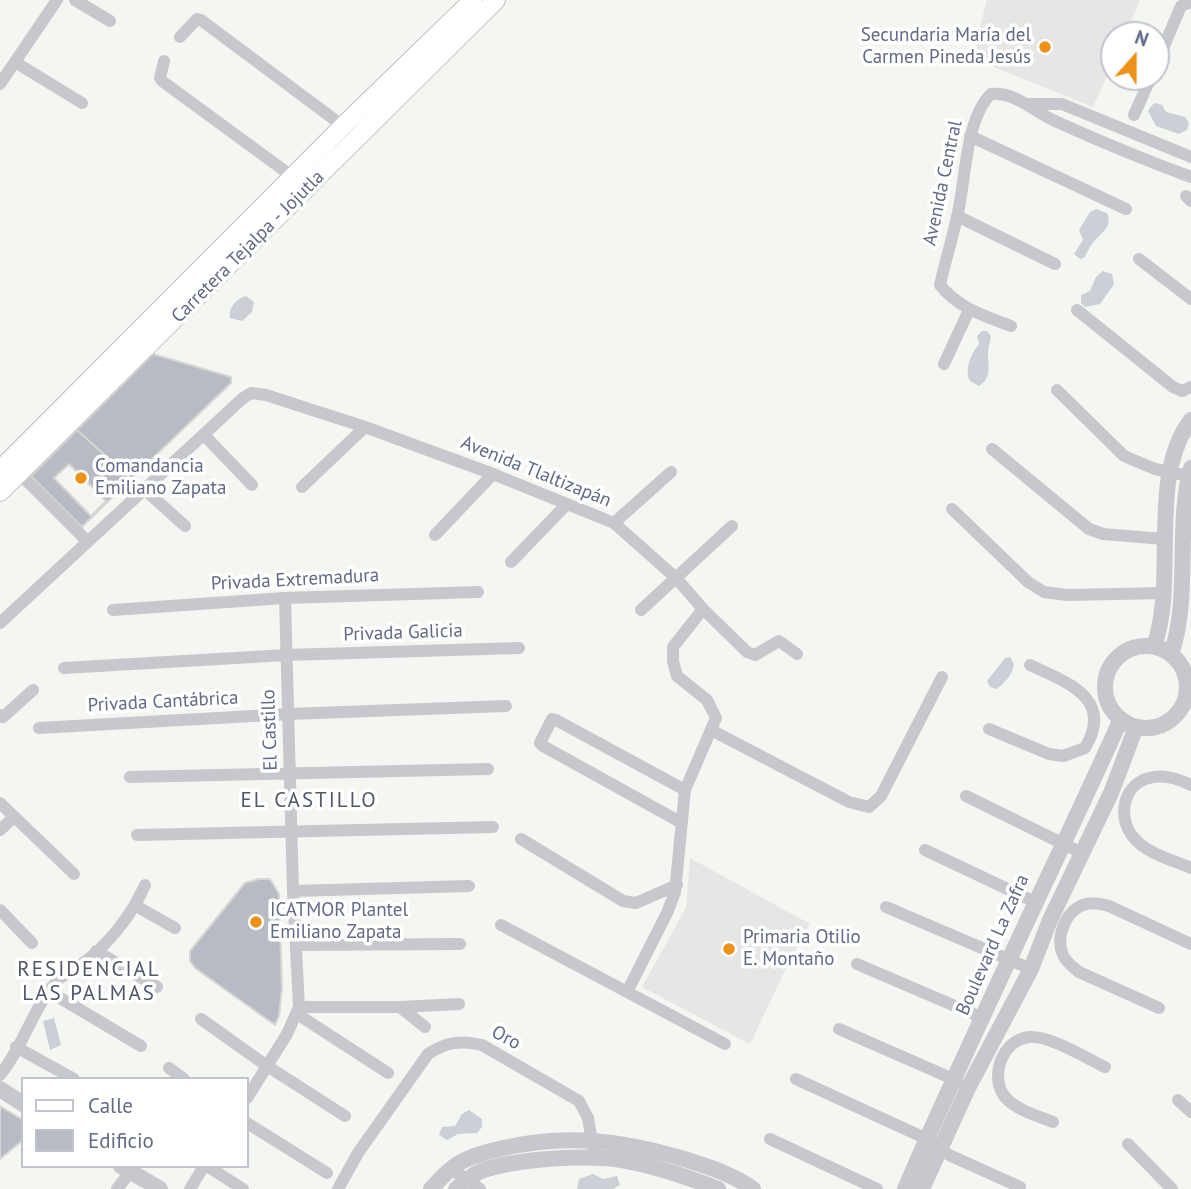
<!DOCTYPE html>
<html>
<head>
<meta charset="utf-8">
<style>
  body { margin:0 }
  #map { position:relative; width:1191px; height:1189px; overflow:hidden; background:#f4f6f1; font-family:"PT Sans",sans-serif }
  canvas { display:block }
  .legend { position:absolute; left:21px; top:1077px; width:228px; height:91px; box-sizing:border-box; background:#fff; border:2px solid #c0c3ce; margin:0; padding:9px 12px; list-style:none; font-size:21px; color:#626a85 }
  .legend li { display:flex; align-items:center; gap:14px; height:35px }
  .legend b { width:35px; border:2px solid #c0c3ce }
  .north { position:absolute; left:1100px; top:21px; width:70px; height:70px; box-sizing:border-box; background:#fff; border:2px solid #c0c3ce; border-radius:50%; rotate:21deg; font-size:19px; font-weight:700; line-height:28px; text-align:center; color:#626a85 }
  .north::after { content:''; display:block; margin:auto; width:24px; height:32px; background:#f09117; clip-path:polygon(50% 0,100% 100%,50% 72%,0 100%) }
</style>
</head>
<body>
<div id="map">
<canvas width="1191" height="1189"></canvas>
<ul class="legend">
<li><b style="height:9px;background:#fff"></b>Calle</li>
<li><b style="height:19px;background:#b8bbc3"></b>Edificio</li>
</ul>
<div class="north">N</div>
</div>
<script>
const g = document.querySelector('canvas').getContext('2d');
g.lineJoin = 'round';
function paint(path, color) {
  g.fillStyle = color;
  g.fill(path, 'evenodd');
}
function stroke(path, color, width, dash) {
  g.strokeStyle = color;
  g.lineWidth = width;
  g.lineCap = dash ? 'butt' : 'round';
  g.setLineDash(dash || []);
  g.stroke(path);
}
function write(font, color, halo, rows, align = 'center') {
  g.font = font + ' "PT Sans",sans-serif';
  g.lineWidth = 7;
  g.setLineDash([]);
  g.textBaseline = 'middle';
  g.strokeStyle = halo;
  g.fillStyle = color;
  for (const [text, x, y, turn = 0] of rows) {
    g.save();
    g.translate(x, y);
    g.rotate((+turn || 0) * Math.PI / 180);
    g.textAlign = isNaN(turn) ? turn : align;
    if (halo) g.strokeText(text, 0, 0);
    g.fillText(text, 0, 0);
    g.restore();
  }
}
const built = new Path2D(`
  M987 0H1140L1125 35H1114V60L1093 107 972 58Z
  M690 858 810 924 792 956 750 1044 642 987 686 908Z`);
const water = new Path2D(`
  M1156 103 1162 105 1166 112 1185 117 1189 123 1187 130 1179 134 1156 126 1148 111 1152 105Z
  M1096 209 1107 213C1113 228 1101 232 1093 243 1089 247 1087 253 1084 258L1080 259 1074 254 1083 240 1079 230 1090 212Z
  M1103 271 1112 274 1114 284 1100 304 1085 307 1081 303V295L1090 291 1096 277Z
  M246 296 254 302 252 312 242 321 230 318C228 308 237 298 246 296Z
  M982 331H987L991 336C990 342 988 348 988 354 988 367 992 378 979 386L970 381C964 369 971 354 979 344L977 336Z
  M1010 657 1014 664C1013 674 1004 684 996 689L990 687 987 681 1005 658Z
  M54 1018 61 1045 50 1050 43 1021Z
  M469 1110 482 1119V1127L477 1133 458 1134 447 1140 439 1135 442 1127 455 1126 462 1114Z
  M593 1174 603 1179 617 1176 620 1185 613 1189H577L579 1179Z`);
const building = new Path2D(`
  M153 354 231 377V383L131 479 77 430Z
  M77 430 131 479 82 527 31 476Z
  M69 464 106 501 91 516 54 478Z
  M259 879H270L279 894 282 988 279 1016 275 1025 195 968 190 961V951L245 883Z
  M0 1106 23 1120V1140L0 1159Z`);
const minor = new Path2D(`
  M75 0 110 21
  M180 37 197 19 201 20 343 126
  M164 61 160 78 162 81 293 177
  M15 62 82 103
  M1156 65 1181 6 1191 2
  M0 84 57 0
  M1029 104H1062L1191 157
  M1134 115 1151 77
  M970 136 1126 209
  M1186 196 1191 201
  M957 216 1055 264
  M1139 259 1191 299
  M1077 310 1173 387 1182 391 1191 387
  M1011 326C985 316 958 308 940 285 945 262 952 240 957 217 966 181 965 119 991 94 1017 92 1032 111 1055 121 1099 141 1145 160 1191 177
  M944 364 969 310
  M1057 390 1124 456 1155 469 1189 476
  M204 435 252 485
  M992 449 1089 529 1103 534 1164 539
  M14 468 88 542
  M302 487 365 427
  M144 489 185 526
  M952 509 1028 582 1044 592 1067 595 1164 593
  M614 523 671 472
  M435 535 493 474
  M511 562 567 504
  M113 610 285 598 478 592
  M641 610 732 526
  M0 623 243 398 251 393 266 395 365 427 493 474 614 523 676 578 703 609 747 652 755 655 779 641 797 654
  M64 668 287 655 519 648
  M1187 685H1191
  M0 715 3 717 33 690
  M39 728 289 714 506 706
  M989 729 1049 754 1063 756 1085 748C1115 698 1066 682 1030 665
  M711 730 849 802 869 807 881 796 942 677
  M130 777 488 769
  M1191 785C1178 779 1164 774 1149 778 1122 785 1117 819 1134 838 1147 854 1173 860 1191 868
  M966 796 1082 853
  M0 803 74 874
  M682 823 543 746 540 743 552 719 556 720 685 790
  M0 830 14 817
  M137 835 493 827
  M521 839 623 901 636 903 677 885
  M925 850 1035 902
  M293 891 469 886
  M136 906 175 928
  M886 907 1031 969
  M0 910 32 943
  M501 925 725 1044
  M296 945 460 944
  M96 951 157 987
  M857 964 983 1018
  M50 992 141 1046
  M627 992 667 913 675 892 685 790 716 718 707 700 677 676 673 661V647L703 609
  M299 1007H400L459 1004
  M400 1007 425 1027
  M1159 1008 1079 972C1073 967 1066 962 1063 955 1055 937 1066 909 1086 904 1094 902 1102 904 1109 906L1191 944
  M297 1014 388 1073
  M201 1019 267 1066 345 1116
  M839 1029 944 1075 959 1083
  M16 1047 74 1079
  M169 1068 184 1079
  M0 1075C24 1046 33 1006 59 979 66 973 75 969 82 964 108 945 132 915 145 885
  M796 1079 927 1139 949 1155 1020 1187
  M247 1098 287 1034 299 1007 293 891 285 598
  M1178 1100 1191 1112
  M1053 1122C1038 1116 1016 1110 1005 1097 989 1077 1002 1040 1029 1037 1049 1035 1086 1058 1105 1067
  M247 1123 327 1173
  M770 1139 877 1189
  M1128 1144 1172 1189
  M207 1166 243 1189
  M450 1168 480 1189
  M117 1189 130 1172
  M190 1189 204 1166
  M338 1189 358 1153 428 1054C446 1042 461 1040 482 1045L579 1101 588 1118 593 1147`);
const tertiary = new Path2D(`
  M1105 687a41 41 0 1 1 82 0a41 41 0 1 1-82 0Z
  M1154 646C1178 581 1147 477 1191 420
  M1171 654C1191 598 1175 528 1191 468
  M0 1089 23 1104
  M121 1166 160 1189
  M431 1189C437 1183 443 1175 450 1170 463 1158 482 1153 499 1149 564 1133 621 1140 684 1159 709 1167 732 1174 753 1189
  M456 1189C465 1181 475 1172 487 1169 520 1159 582 1155 615 1159 650 1164 685 1176 718 1189
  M905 1189C973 1031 1050 876 1121 719
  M922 1189 968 1088 1031 969 1050 920 1111 793 1136 727`);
const secondary = new Path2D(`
  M0 470 343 126 473 0
  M0 492 496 0`);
const markers = [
  [1045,47,7,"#f09117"],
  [81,478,7,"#f09117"],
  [256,922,7,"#f09117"],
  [729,949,7,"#f09117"]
];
const poiNames = [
  ["Secundaria María del",1031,36,"right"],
  ["Carmen Pineda Jesús",1031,58,"right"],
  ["Comandancia",95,467],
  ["Emiliano Zapata",95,489],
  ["ICATMOR Plantel",270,911],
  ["Emiliano Zapata",270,933],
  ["Primaria Otilio",743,938],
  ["E. Montaño",743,960]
];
const streetNames = [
  ["Avenida Central",943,183,-78],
  ["Carretera Tejalpa - Jojutla",248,247,-45],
  ["Avenida Tlaltizapán",536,472,22],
  ["Privada Extremadura",295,580,-3],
  ["Privada Galicia",403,633,-2],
  ["Privada Cantábrica",163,702,-3],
  ["El Castillo",270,730,-92],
  ["Boulevard La Zafra",993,945,-66],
  ["Oro",506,1038,28]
];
const neighbourhoodNames = [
  ["EL CASTILLO",309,801],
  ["RESIDENCIAL",89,970],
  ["LAS PALMAS",89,994]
];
paint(built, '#e5e6e5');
paint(water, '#cbd0d7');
paint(building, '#b8bbc3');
stroke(building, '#d6d7d4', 2);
stroke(secondary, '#bdbfc5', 20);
stroke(minor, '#c7c8cd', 12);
stroke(tertiary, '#c7c8cd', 16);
stroke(secondary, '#fff', 18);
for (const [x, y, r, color] of markers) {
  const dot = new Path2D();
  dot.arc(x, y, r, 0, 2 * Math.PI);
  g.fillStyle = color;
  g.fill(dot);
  stroke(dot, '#fff', 2.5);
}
write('19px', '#626a85', '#fff', poiNames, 'left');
write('19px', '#626a85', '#fff', streetNames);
g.letterSpacing = '2px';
write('21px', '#515669', '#fff', neighbourhoodNames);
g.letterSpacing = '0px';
</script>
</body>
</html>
